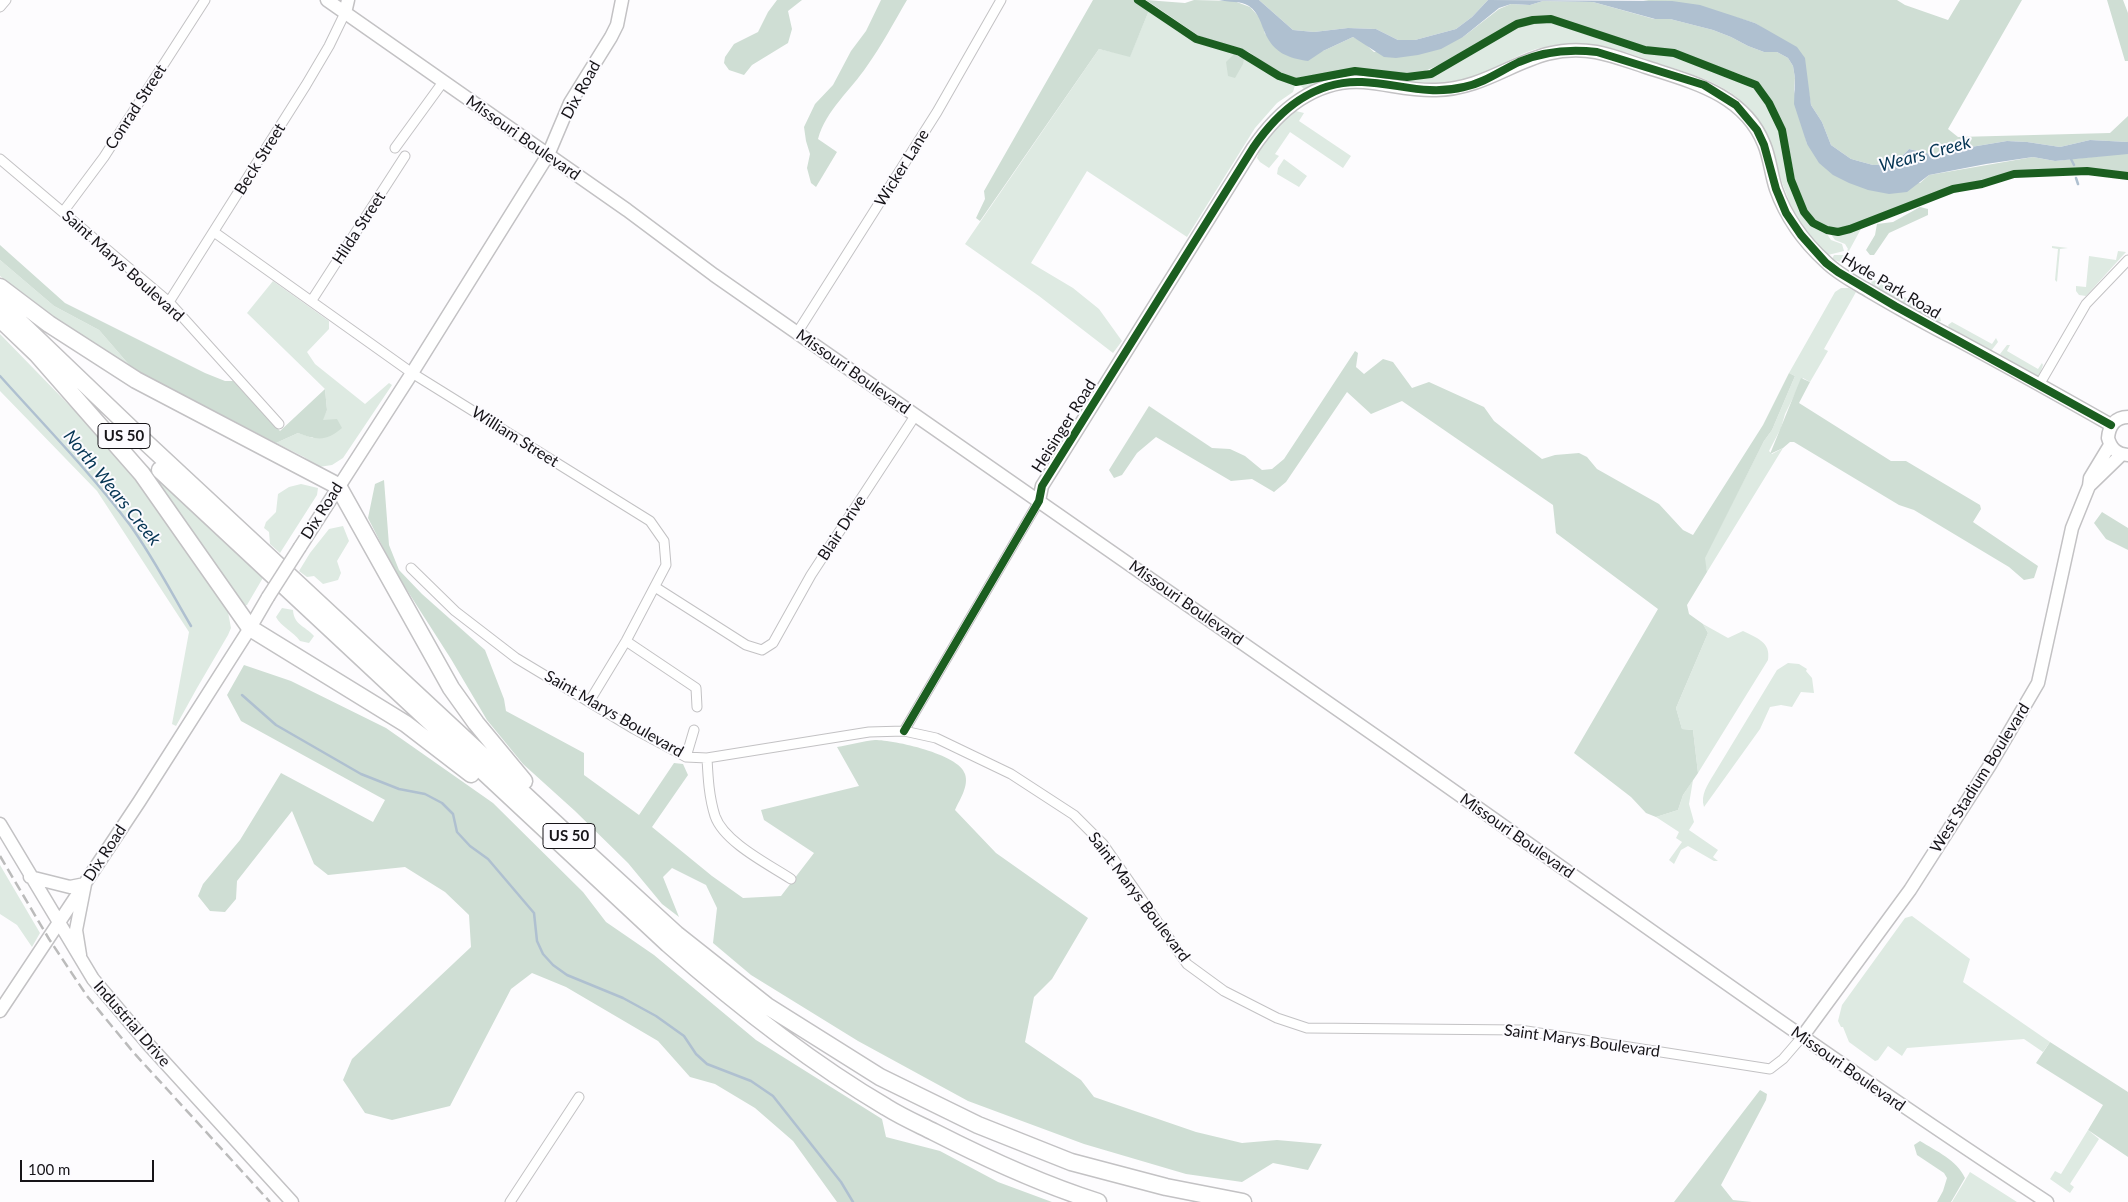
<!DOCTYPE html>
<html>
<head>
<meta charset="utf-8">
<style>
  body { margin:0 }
  #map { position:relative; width:2128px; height:1202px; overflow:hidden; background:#fdfcfe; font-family:Lato,sans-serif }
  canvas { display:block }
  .scale { position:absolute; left:20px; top:1160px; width:134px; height:22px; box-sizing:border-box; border:2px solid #161418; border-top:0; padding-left:6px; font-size:15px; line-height:18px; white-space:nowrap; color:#161418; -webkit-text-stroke:4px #fcfbff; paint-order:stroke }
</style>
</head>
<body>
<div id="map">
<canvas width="2128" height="1202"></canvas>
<div class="scale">100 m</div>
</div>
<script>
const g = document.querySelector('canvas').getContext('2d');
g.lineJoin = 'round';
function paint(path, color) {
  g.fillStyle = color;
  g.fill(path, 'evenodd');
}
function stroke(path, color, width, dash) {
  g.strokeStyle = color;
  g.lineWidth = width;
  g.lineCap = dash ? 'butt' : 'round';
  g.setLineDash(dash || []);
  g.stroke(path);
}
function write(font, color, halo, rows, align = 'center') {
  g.font = font + ' Lato,sans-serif';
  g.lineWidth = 4;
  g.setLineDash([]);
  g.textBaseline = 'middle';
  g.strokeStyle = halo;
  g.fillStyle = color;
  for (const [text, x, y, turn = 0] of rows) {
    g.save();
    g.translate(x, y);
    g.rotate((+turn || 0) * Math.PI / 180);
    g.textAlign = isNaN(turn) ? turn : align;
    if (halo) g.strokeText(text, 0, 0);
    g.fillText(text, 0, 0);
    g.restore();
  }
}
const green = new Path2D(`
  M1150 8 1196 39 1240 52 1279 76 1296 82 1293 92 1277 103 1255 128 1187 237 1087 171 1031 263 1073 288 1099 309 1122 341 1113 353 1039 296 965 244 1099 49 1130 56Z
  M1549 21 1557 22 1602 40 1645 52 1670 55 1754 86 1770 108 1779 127 1784 145 1789 183 1799 210 1814 226 1825 231 1831 240 1842 244 1844 251 1828 255C1809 238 1795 218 1786 193 1774 162 1771 130 1746 105 1720 80 1684 72 1651 61 1631 54 1610 46 1589 44 1571 43 1553 44 1536 49 1518 54 1502 65 1485 72 1471 78 1456 81 1441 83 1413 86 1386 75 1358 76 1339 76 1321 82 1304 89L1299 84 1335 76 1364 73 1410 79 1430 77 1518 26Z
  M1296 111 1304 113 1299 121 1351 156 1343 168 1290 132 1275 154 1279 156 1269 168 1260 162 1257 158C1263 139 1279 121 1296 111Z
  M1284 159 1307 176 1299 187 1277 174 1278 168Z
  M1862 227 1844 260 1840 262 1832 259 1834 255H1844L1848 249 1845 244 1835 240 1830 233 1840 234Z
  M2052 246 2068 248 2060 249 2057 282 2055 280 2058 249 2052 248Z
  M2118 251 2126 252 2086 296 2079 295 2076 291V286L2086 287 2089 256 2116 260Z
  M0 260 54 306 99 330 131 367 57 320 0 276Z
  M1874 280 1940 317 1941 321 1937 322 1872 285 1871 281Z
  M273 281 329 321V329L307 352 315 364 365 404 389 383 392 385 343 458 332 465 319 467 304 457 276 443 298 433 313 438 327 410 325 389 247 313Z
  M1841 288H1849L1856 292 1824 349 1828 351 1810 382 1803 378 1785 414 1781 428 1769 451 1772 454 1783 448 1707 572 1704 558 1764 441 1772 430 1795 376 1789 373 1835 292Z
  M1952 322 1992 344 1996 338 1998 342 1991 351 1950 329 1948 325Z
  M0 334 105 442 162 512 228 612 231 628 228 635 197 688 176 726 172 724 189 632 97 491 0 391Z
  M2007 345H2010L2007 351 2038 369 2042 363 2043 365 2039 376 2037 377 2001 356 2000 354Z
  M123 446 137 456 264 576 247 605 243 606Z
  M301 484 318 488 317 495 280 553 270 544 269 532 264 528 266 522 276 512 278 494 289 487Z
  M343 526 349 541 337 561 341 573 338 580 323 584 314 576 307 577 299 571 310 553 329 529Z
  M282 608 293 610C294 625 304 625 314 636L309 643 300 641C293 631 281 627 276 617Z
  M1703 624 1728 638 1743 631C1757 638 1771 642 1768 660L1698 773 1693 730 1682 729 1676 708 1708 633Z
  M1788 663 1799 664 1807 669 1806 671 1812 678 1814 693 1801 692 1792 707 1781 705 1770 707 1760 729 1704 807C1700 795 1708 784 1714 774L1777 670Z
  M1693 780 1689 804 1694 822 1689 830 1718 850 1713 857 1718 861H1714L1688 846 1681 850 1674 864 1669 860 1682 842 1676 838 1679 832 1656 817 1678 810 1683 795Z
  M0 865 40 933 32 947 17 925 0 914Z
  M1912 916 1970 959 1963 982 2050 1042 2043 1052 2024 1039 1907 1048 1902 1056 1888 1046 1878 1060 1875 1061 1849 1042 1843 1027H1841L1838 1021 1842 1005 1905 918Z
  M2088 1130 2099 1139 2070 1184 2074 1187 2070 1193 2050 1179 2055 1171 2061 1174Z
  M1970 1172 2017 1202H1952Z`);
const forest = new Path2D(`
  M777 0H802L788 11 792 29 788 43 752 65 744 75 729 70 724 63 725 57 734 44 758 32 768 12Z
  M881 0H907C894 22 882 45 867 66 851 90 826 110 818 139L837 152 816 187 811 183 807 168 810 154 806 141 804 127 815 104 833 85 851 51 866 31Z
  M1093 0H1138L1150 8 1130 57 1099 49 980 221 976 218 985 199 984 191Z
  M1146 0 1185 3 1194 0 1234 1 1250 7 1261 19 1265 34 1323 51 1353 37 1363 42 1374 52 1463 37 1499 9 1511 4 1530 5 1543 1 1593 2 1654 19H1670L1713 30 1731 37 1748 46 1764 52H1777L1788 58 1793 66 1795 78 1794 90 1807 144 1920 183 1929 175 2033 157 2055 161 2128 153V175L2085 169 2009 173 1987 180 1953 186 1857 224 1841 230 1830 229 1819 224 1808 215 1801 202 1795 180 1785 129 1775 108 1762 87 1755 81 1742 75 1674 51 1639 45 1605 37 1552 17 1531 18 1516 21 1453 59 1418 74 1349 69 1296 80 1277 73 1249 52 1199 36Z
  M1259 0H1488L1472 17 1456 29 1415 40H1398L1376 29 1348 28 1314 32 1293 30Z
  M1643 0H1897L1905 5 1948 20 1960 0H2022L1948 129 1958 137 2110 133 2128 116V142L2090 140 2060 147 2027 142 2007 141 1965 148 1939 156 1909 149 1894 164 1873 165 1851 159 1831 145 1822 122 1811 105 1807 82 1770 33 1755 23 1728 15Z
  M2107 0H2123L2128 13V61H2125Z
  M1234 54 1244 59 1243 64 1235 78 1228 76 1226 62Z
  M1920 207 1928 209V215L1889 233 1874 255H1870L1866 250 1875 235 1877 224 1893 222Z
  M0 245 65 303 205 373 225 381H233L280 431 325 389 327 410 323 420 337 419 342 428C326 442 317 440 298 433L276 443 151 378 131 367 99 330 54 306 0 260Z
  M1355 351 1358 353 1356 367 1364 374 1383 359 1393 362 1412 388 1429 382 1484 407 1494 421 1542 459 1555 455 1579 453 1587 457 1597 469 1659 504 1683 530 1693 535 1763 425 1789 373 1795 376 1772 430 1764 441 1705 558 1707 572 1687 605 1689 614 1703 624 1708 633 1676 708 1682 729 1693 730 1698 773 1683 795 1678 810 1656 817 1646 813 1631 797 1574 753 1658 609 1556 533 1553 505 1402 401 1371 414 1347 392 1286 482 1274 492 1252 479 1231 481 1156 437 1137 453 1122 475 1114 478 1109 470 1149 406 1212 448 1230 449 1245 456 1262 470 1272 469 1284 459Z
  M1801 378 1810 382 1799 403 1891 461H1906L1980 505 1981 509 1973 522 2038 566 2034 578 2024 580 2009 567 1914 510 1899 505 1794 442H1790L1783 448 1770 454Z
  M384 480 389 545 399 570 422 594 485 650 504 699 506 711 584 753V775L639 815 674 763 683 764 688 775 652 827 712 876 743 898 781 896 814 853 764 820 761 810 859 786 837 747C849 745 863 741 875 740 894 740 959 754 965 774 969 786 960 799 955 810L996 853 1088 918 1052 979 1034 997 1025 1042 1081 1080 1094 1097 1196 1132 1242 1143 1277 1140 1322 1144 1308 1170 1273 1163 1242 1182 1186 1174 1084 1144 968 1101 858 1041 751 975 713 943 717 908 706 885 672 868 663 877 679 917 662 904 628 863 575 811 523 764 487 720 451 659 396 573 368 518 375 484Z
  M2102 512 2128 528V550L2106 539 2094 523Z
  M244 665 291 681 386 728 493 803 583 892 606 922 654 955 756 1040 882 1119 886 1137 940 1151 998 1182 1052 1202H837L793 1141 755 1108 715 1084 690 1077 658 1041 566 987 532 973 511 989 450 1106 392 1120 365 1113 343 1080 352 1059 471 947 469 915 445 892 405 867 328 875 314 864 292 811 237 881 236 899 225 912 210 911 198 896 203 884 240 840 281 773 373 822 385 800 241 721 227 695Z
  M2050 1042 2128 1092V1157L2088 1130 2103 1105 2036 1063Z
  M1760 1090 1767 1094 1766 1100 1721 1185 1733 1200 1752 1202H1674Z
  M1920 1141C1936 1151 1957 1160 1965 1178L1951 1202H1937L1943 1191 1947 1178 1944 1173 1917 1155 1914 1145Z`);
const water = new Path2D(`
  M1219 0H1259L1293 30 1314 32 1348 28 1376 29 1398 40H1415L1456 29 1472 17 1488 0 1672 1 1700 5 1755 23 1797 47 1805 58 1811 105 1822 122 1831 145 1851 159 1873 165 1894 164 1909 149 1939 156 1965 148 2007 141 2027 142 2060 147 2090 140 2128 142V154L2055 161 2033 157 1986 164 1929 175 1907 192 1889 194 1868 190 1849 183 1833 175 1819 163 1807 144 1794 104 1795 78 1793 66 1788 58 1777 52H1764L1748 46 1731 37 1713 30 1670 19H1655L1593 2 1543 1 1530 5 1511 4 1499 8 1463 37 1441 49 1418 55 1396 58 1384 57 1353 37 1323 51 1308 61C1288 58 1274 53 1265 33 1261 24 1259 13 1249 6 1240 0 1229 3 1219 0Z`);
const stream = new Path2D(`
  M2070 157 2074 165
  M2076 178 2078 184
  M0 376C44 425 90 472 130 525 153 557 171 592 191 626
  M242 695 276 725 361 774 399 789 425 794 442 803 453 814 457 832 470 846 488 859 534 913 537 941 543 954 553 965 567 975 623 998 656 1016 684 1036 696 1054 707 1064 751 1081 773 1096 841 1182 853 1202`);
const street = new Path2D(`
  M0 7 6 0
  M395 148 443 82
  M0 159 169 302 279 424
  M63 212 104 157 205 0
  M214 232 412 373 650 521 664 541 666 565 626 641 589 702
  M312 300 405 156
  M169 302 306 85 329 46 345 13
  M797 333 937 112 1001 0
  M2039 385 2086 304 2128 260
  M411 568 455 611 516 658 634 729 686 757 707 758 869 732 904 731 936 738 1011 774 1074 815 1103 844 1187 964 1224 991 1277 1018 1307 1028 1520 1030 1770 1069 1783 1059 1802 1037
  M655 587 746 645 762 650 773 643 811 575 915 416
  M626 641 696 688 697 707
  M904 731 1039 501
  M686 757 694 730
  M707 758C708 778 709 797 715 816 724 842 768 864 791 879
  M510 1202 579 1097`);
const secondary = new Path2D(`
  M327 0 627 210 714 275C939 433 1166 588 1390 746 1608 899 1824 1056 2047 1202
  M345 13 348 0
  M2128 417C2115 417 2109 426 2108 438 2111 449 2117 454 2128 455
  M2089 486 2121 455
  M1039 501 1042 486 1253 148C1278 111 1316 78 1364 82 1388 84 1412 91 1436 90 1497 89 1531 40 1596 52 1613 55 1630 62 1646 67 1692 82 1744 94 1764 144 1770 158 1771 174 1776 189 1786 217 1804 242 1826 262 1838 274 1854 282 1869 291 1898 308 1926 324 1956 339 2008 367 2060 396 2111 425
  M300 547 412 373 548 155 570 103 611 37 617 25 622 0
  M0 824 93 979 148 1044 292 1202
  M30 877 70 887 85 884 76 930 80 955
  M0 1011 139 802 250 628 268 597
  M1802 1037 1910 890 1990 765 2038 683 2072 528 2089 486 2090 478 2110 445`);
const highway = new Path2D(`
  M0 287 49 324 136 380 338 486 451 688 476 723 524 781
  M0 303 139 436 581 847 676 934 767 1006 880 1077 978 1125 1071 1162 1166 1187 1243 1202
  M0 319 42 359
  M35 352 142 474 250 628 406 724 471 774
  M160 470 668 944C736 1004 808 1061 886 1107 902 1117 918 1124 934 1132 987 1159 1041 1184 1098 1202`);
const rail = new Path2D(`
  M0 856 49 939 87 996 134 1053 270 1202`);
const secondaryBridge = new Path2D(`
  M268 597 300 547`);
const cycleway = new Path2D(`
  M1138 0 1196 39 1240 52 1279 76 1296 82 1355 71 1407 77 1431 74 1517 24 1533 20 1551 19 1645 50 1674 53 1756 85 1769 103 1782 130 1791 180 1804 212 1813 223 1827 230 1838 232 1850 229 1953 189 1982 184 2014 174 2087 171 2128 176
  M904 731 1039 501 1042 486 1253 148C1278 111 1314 80 1362 82 1397 83 1426 96 1464 87 1484 83 1500 71 1519 62 1544 51 1571 49 1597 52L1704 85 1736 105 1757 130 1764 145 1776 189 1786 213 1801 235 1826 263 1838 272 1895 306 2111 425`);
const shields = [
  [124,436,52],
  [569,836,52]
];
const shieldNames = [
  ["US 50",124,436],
  ["US 50",569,836]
];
const streetNames = [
  ["Dix Road",581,90,-61],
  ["Conrad Street",136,107,-57],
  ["Missouri Boulevard",523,138,35],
  ["Beck Street",260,159,-58],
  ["Wicker Lane",902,168,-58],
  ["Hilda Street",359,228,-57],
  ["Saint Marys Boulevard",123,266,42],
  ["Hyde Park Road",1891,286,31],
  ["Missouri Boulevard",853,372,35],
  ["Heisinger Road",1064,426,-58],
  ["William Street",515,437,32],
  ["Dix Road",322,511,-58],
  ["Blair Drive",842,528,-57],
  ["Missouri Boulevard",1186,603,35],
  ["Saint Marys Boulevard",614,714,30],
  ["West Stadium Boulevard",1980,778,-58],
  ["Missouri Boulevard",1517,836,35],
  ["Dix Road",105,853,-57],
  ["Saint Marys Boulevard",1139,897,53],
  ["Industrial Drive",132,1024,49],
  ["Saint Marys Boulevard",1582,1041,8],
  ["Missouri Boulevard",1848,1069,35]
];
const waterNames = [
  ["Wears Creek",1925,154,-15],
  ["North Wears Creek",112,488,51]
];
paint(green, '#deeae2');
paint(forest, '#cfded4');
paint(water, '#afc0d0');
stroke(stream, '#afc0d0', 2.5);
stroke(street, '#c3c2c4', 11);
stroke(secondary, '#c3c2c4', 15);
stroke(highway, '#c3c2c4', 19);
stroke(street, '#fff', 9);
stroke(secondary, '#fff', 12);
stroke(highway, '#fff', 16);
stroke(rail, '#bbb', 2.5, [10, 5]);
stroke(secondaryBridge, '#c3c2c4', 15, []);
stroke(secondaryBridge, '#fff', 12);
stroke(cycleway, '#1b5e20', 8);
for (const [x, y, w] of shields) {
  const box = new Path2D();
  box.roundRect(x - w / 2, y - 12.5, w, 25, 4);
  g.fillStyle = '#fcfbff';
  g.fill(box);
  stroke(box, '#161418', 1);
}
write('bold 15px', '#161418', null, shieldNames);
write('16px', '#161418', '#fcfbff', streetNames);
write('italic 18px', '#043453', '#fcfbff', waterNames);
</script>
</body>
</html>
